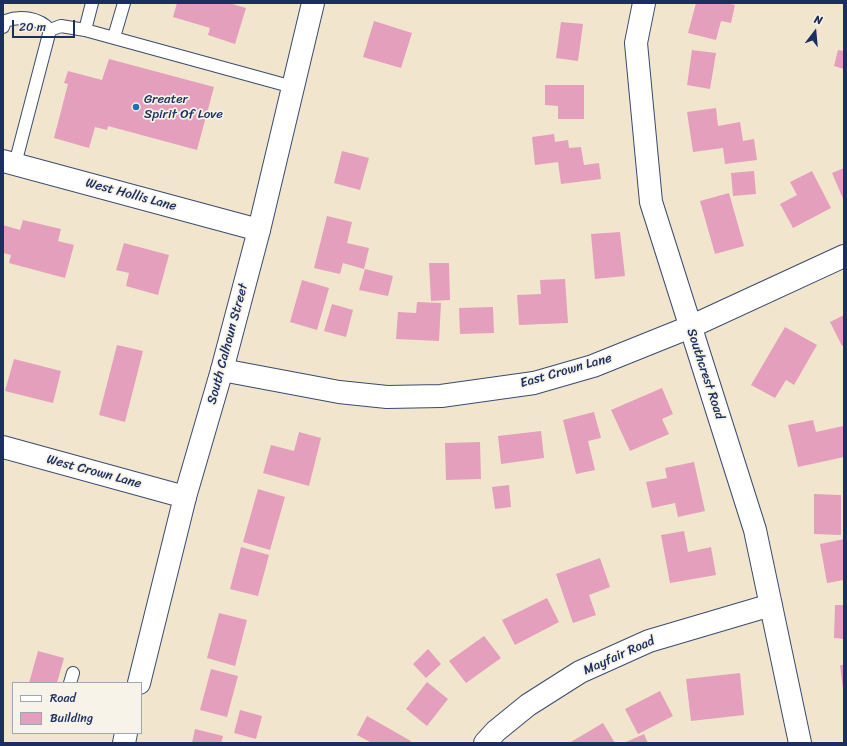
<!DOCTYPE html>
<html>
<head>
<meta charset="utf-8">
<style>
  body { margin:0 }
  #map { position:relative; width:847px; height:746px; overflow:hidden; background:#f1e6cd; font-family:Sriracha,sans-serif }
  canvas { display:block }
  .frame { position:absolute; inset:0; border:4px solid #1b2f5e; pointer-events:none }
  .legend { position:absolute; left:12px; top:682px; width:130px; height:52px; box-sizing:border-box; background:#f7f3e8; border:1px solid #9fa5b1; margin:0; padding:5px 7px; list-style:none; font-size:12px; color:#1b2f5e }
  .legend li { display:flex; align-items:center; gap:8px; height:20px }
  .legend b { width:20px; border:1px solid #9fa5b1 }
  .north { position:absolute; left:795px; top:12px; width:40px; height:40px; -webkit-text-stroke:3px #f7f3e8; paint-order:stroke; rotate:16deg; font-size:11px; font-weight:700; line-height:16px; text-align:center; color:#1b2f5e }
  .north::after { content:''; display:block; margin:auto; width:14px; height:18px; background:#1b2f5e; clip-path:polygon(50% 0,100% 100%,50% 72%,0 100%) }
  .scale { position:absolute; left:12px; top:20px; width:63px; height:18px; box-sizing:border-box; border:2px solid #1b2f5e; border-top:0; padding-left:5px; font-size:12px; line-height:14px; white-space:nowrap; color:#1b2f5e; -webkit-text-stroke:3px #f7f3e8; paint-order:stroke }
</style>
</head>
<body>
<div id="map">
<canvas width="847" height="746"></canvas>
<div class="frame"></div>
<ul class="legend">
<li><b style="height:5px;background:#fff"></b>Road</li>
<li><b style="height:11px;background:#e49fbd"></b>Building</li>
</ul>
<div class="north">N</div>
<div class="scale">20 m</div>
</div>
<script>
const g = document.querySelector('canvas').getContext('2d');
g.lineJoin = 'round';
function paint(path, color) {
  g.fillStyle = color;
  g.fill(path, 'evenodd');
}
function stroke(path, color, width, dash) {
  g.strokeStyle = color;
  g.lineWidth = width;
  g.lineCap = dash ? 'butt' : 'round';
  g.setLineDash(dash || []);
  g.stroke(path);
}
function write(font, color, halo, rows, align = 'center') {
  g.font = font + ' Sriracha,sans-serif';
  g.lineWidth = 3.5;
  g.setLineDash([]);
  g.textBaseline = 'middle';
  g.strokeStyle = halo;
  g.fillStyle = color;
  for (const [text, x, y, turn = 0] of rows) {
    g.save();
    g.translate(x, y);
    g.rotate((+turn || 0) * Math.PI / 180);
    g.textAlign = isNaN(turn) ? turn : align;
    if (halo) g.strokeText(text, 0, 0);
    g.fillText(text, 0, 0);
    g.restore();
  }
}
const building = new Path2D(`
  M177 3H229L246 8 235 44 208 35 210 28 173 17Z
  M696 3H726L735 5 731 23 721 21 716 40 688 33Z
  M374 21 412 33 401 68 363 57Z
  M561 22 583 24 578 61 556 58Z
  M692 50 716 53 710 89 687 85Z
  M838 50 844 51V69L834 66Z
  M109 59 214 87 197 150 108 126 107 130 95 127 89 148 54 138 68 84 64 83 68 71 102 80Z
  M545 85H584V119H558V106L545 105Z
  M716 108 718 126 740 122 743 141 754 139 757 160 725 164 723 148 693 152 687 112Z
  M554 134 555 142 568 140 569 148 581 147 584 165 599 163 601 179 561 184 558 162 535 165 532 137Z
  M342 151 369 158 360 190 334 183Z
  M844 168V201L832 173Z
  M754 171 756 194 733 196 731 173Z
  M812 171 831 208 793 228 780 204 797 195 790 182Z
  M729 193 744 246 715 254 700 201Z
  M327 216 352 222 347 243 369 248 364 269 343 263 340 274 314 268Z
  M23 220 61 229 58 241 74 245 65 278 9 263 11 255 3 253V225L20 230Z
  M620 232 625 276 595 279 591 234Z
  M124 243 169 255 158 295 126 286 129 273 116 270Z
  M429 263H449L450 300 431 301Z
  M365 269 393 276 388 296 359 290Z
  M565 279 568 323 519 325 517 295 541 294 540 280Z
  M302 280 329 288 317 330 290 322Z
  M417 302 441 303 439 341 396 339 398 312 416 313Z
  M332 304 353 310 346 337 324 331Z
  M493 307 494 333 460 334 459 308Z
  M844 315V345L842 346 830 322Z
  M785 327 817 345 794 385 786 380 775 398 751 385Z
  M117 345 143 351 125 422 99 415Z
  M14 359 61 371 53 403 5 391Z
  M662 388 673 414 662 419 669 434 630 451 611 410Z
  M594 412 601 438 588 441 595 470 576 474 563 420Z
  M813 420 816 432 843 426 844 457 798 467 788 425Z
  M541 431 544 458 501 464 498 436Z
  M299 432 321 438 309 486 263 473 271 445 294 451Z
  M480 442 481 479 446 480 445 443Z
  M694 462 705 511 678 517 675 503 652 508 646 482 667 478 665 468Z
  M509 485 511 507 495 509 492 487Z
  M258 489 285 497 270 550 243 542Z
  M814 494 841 495V535L814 534Z
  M684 531 688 552 711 547 716 575 670 583 661 535Z
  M844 539V580L827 583 820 544Z
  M241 547 269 555 258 596 230 589Z
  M600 558 610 587 589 595 596 615 573 623 556 574Z
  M547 598 559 622 515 645 502 620Z
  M835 605H844V639L834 638Z
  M219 613 247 620 235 666 207 658Z
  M484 636 501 658 466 683 449 661Z
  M428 649 441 664 426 678 413 664Z
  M38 651 64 658 57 683H29Z
  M840 665H844V689H843Z
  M211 669 238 676 227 717 200 710Z
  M740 673 744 715 691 721 686 679Z
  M427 682 448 699 427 726 406 709Z
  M660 691 673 716 638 734 625 709Z
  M240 710 262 716 256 739 234 733Z
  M367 716 411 741 410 743H372L357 735Z
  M603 723 615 743H569Z
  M195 729 223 736 221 743H192Z
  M644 734 648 743H626V742Z`);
const service = new Path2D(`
  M3 27 5 21C21 15 39 18 50 30
  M50 30 61 26 85 30 293 87
  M85 30 92 3
  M114 37 124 3
  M15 164 50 30
  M70 683 73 673`);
const minor = new Path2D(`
  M644 3 636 43 651 202 755 530 800 743
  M3 161 259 230
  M222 370 339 392 387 397 441 396 534 383 593 366 690 327 844 256
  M3 447 185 497
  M485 743 496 731 528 705 580 672 649 641 771 605`);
const tertiary = new Path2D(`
  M139 683 185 497 222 370 259 230 313 3
  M124 743 126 733`);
const markers = [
  [136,107,4,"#1f6fb2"]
];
const poiNames = [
  ["Greater",144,100],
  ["Spirit Of Love",144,115]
];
const streetNames = [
  ["West Hollis Lane",131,195,15],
  ["South Calhoun Street",228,344,-75],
  ["East Crown Lane",566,371,-16],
  ["Southcrest Road",705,374,72],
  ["West Crown Lane",94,472,15],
  ["Mayfair Road",619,656,-24]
];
paint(building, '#e49fbd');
stroke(service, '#3b4a6f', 14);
stroke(minor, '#3b4a6f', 24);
stroke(tertiary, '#3b4a6f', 24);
stroke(service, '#fff', 12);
stroke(minor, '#fff', 22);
stroke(tertiary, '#fff', 22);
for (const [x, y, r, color] of markers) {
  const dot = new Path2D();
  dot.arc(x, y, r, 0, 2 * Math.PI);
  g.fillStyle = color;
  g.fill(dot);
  stroke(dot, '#f7f3e8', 1.5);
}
write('13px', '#1b2f5e', '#f7f3e8', poiNames, 'left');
write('13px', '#1b2f5e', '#f7f3e8', streetNames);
</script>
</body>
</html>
